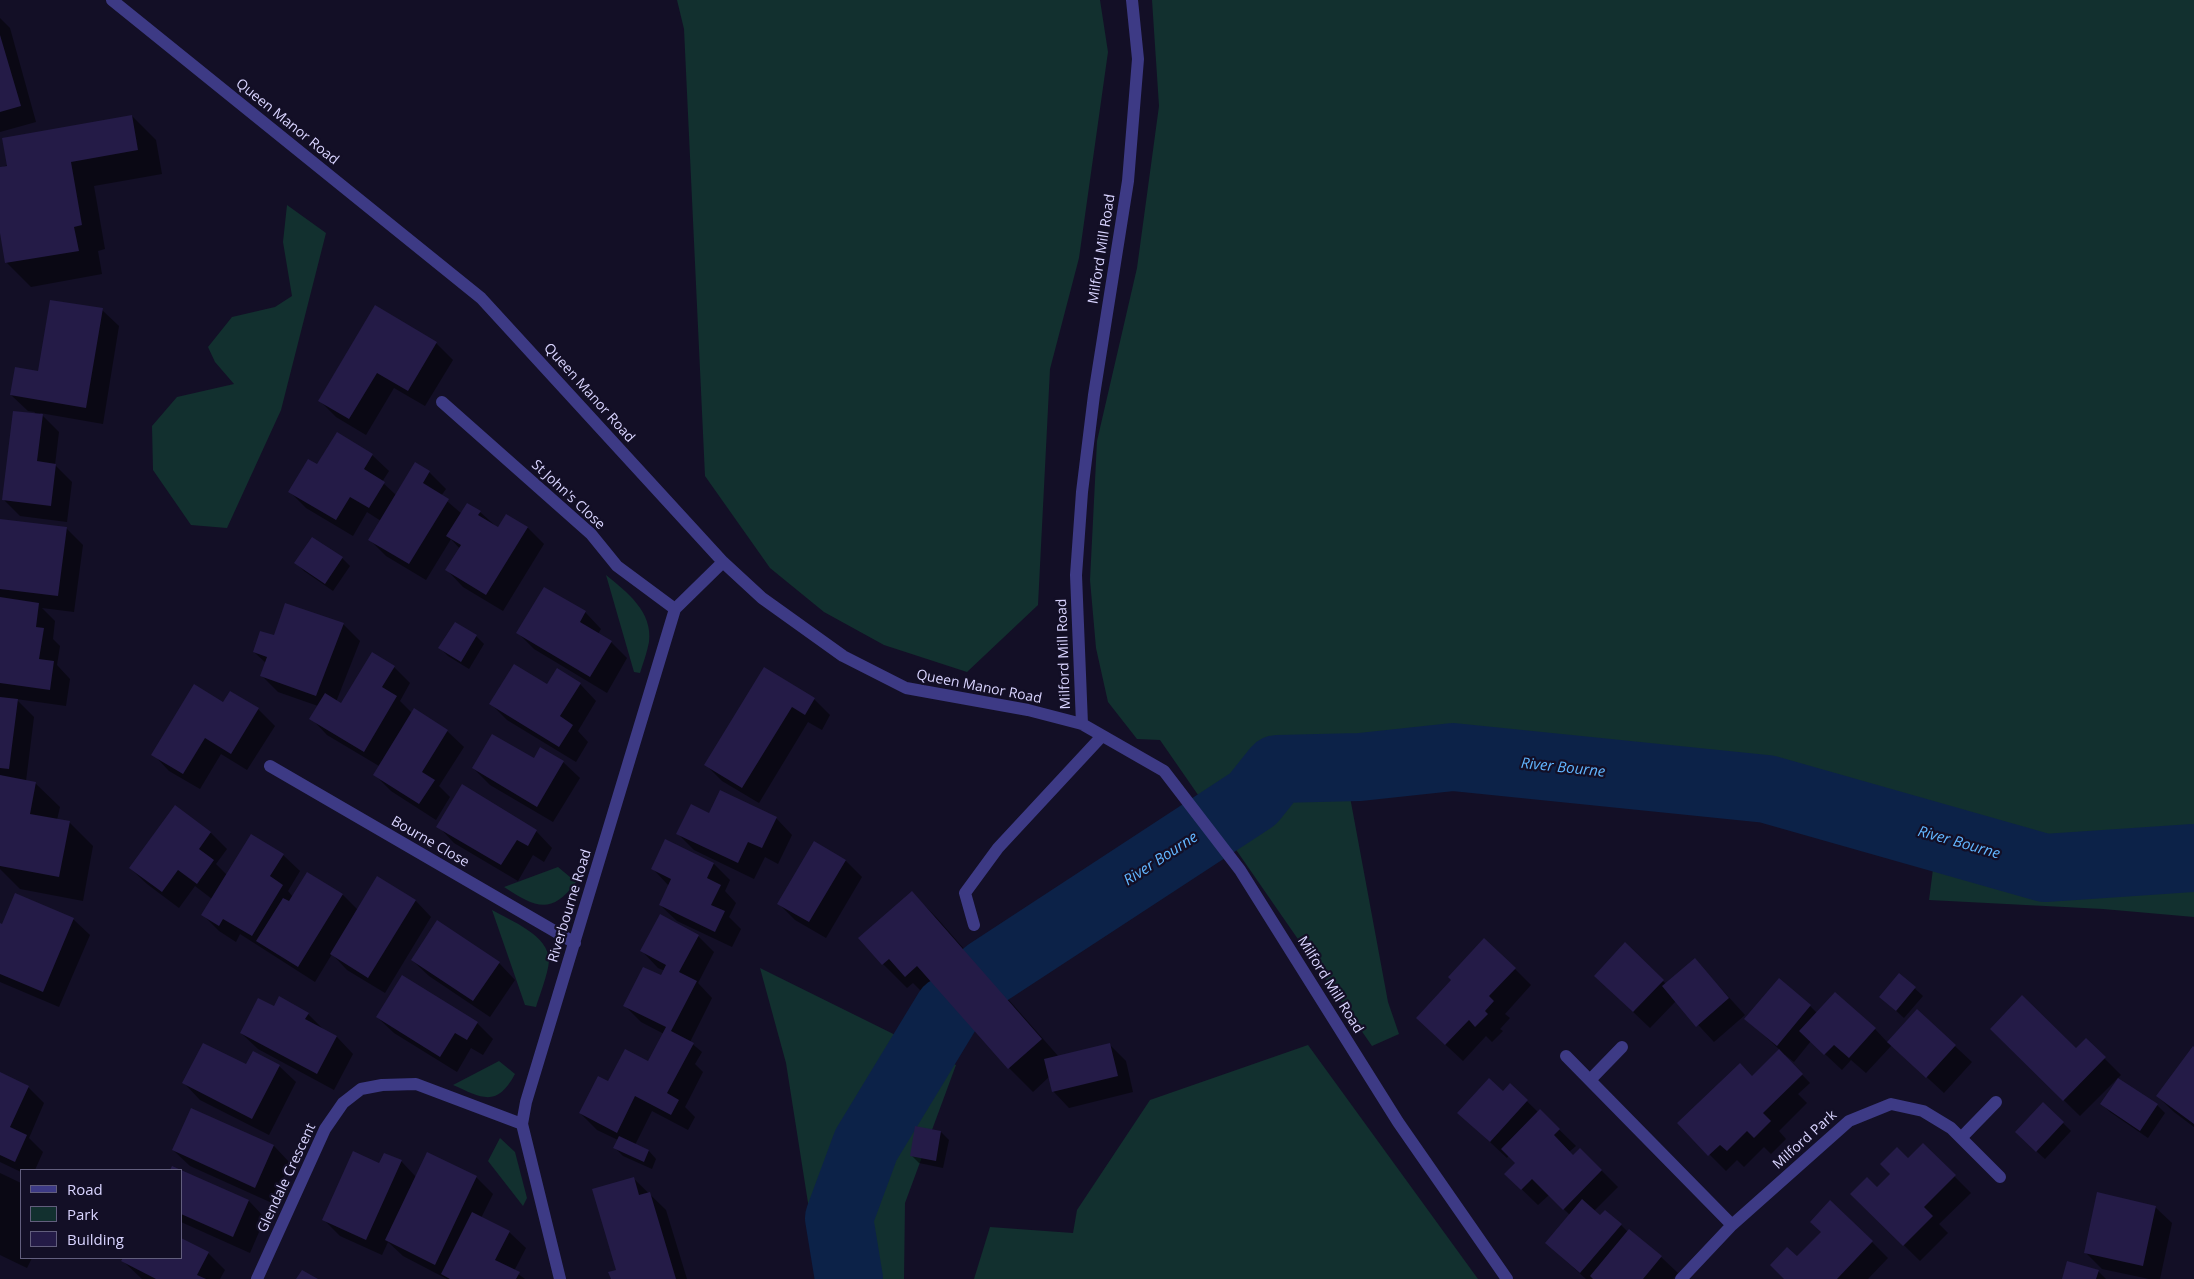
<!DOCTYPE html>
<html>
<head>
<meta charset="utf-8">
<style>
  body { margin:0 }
  #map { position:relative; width:2194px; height:1279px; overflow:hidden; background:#130f26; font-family:"Open Sans",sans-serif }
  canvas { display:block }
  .legend { position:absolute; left:20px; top:1169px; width:162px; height:90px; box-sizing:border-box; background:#130f26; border:1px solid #625e7d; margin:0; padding:6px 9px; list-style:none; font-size:15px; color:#d9d4ff }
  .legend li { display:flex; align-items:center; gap:10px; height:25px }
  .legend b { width:25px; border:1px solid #625e7d }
</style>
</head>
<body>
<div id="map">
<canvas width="2194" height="1279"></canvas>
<ul class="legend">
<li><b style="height:6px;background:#3d3a85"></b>Road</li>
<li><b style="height:14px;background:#12302f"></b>Park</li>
<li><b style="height:14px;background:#241b47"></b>Building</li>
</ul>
</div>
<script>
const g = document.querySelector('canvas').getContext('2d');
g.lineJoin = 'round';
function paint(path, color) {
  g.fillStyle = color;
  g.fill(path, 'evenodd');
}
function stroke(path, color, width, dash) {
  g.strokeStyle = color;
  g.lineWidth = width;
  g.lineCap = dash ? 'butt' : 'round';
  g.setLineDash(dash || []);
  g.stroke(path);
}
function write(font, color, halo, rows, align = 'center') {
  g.font = font + ' "Open Sans",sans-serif';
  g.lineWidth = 4.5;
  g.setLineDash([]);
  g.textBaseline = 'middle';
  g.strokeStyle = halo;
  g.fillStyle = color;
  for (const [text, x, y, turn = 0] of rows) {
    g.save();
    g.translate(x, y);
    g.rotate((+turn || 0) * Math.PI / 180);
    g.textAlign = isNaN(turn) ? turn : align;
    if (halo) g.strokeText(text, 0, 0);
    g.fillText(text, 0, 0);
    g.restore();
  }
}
const green = new Path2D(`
  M677 0H1100L1108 52 1079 258 1050 369 1038 605 967 672 884 645 824 612 770 568 705 476 684 29Z
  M1152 0H2194V917L2103 909 1929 900 1940 815 1669 753 1340 743 1388 1002 1399 1034 1372 1046 1160 740 1137 739 1108 702 1096 648 1090 580 1097 441 1137 268 1159 106Z
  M287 205 326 233 281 410 227 528 191 525 153 470 152 426 177 397 234 384 215 362 208 347 232 317 275 307 292 296 283 242Z
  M606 575C627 592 653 612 649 642 647 653 643 663 640 673L634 672Z
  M558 867 576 882C551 916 535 907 504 887Z
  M492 910C511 921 549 935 549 961 548 974 540 994 536 1007L525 1005Z
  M760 968 956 1065 905 1203 904 1279H820L786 1063Z
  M1308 1045 1478 1279H974L990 1227 1073 1233 1077 1210 1150 1100Z
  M499 1061 515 1074C497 1108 482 1098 453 1085Z
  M500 1138 515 1152 527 1198 523 1206 488 1161Z`);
const shadow = new Path2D(`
  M0 18 10 28 36 122 0 132Z
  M132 116 156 140 162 174 94 186 105 249 98 251 102 274 31 287 6 262 0 226V168Z
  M376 307 436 343 453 360 425 406 394 388 366 435 336 417 319 400Z
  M102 310 119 326 103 424 40 413 59 432 55 465 72 482 67 522 20 516 4 500 35 412 28 411 11 395 39 373Z
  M372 455 389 471 382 482 396 495 415 464 429 472 446 489 441 496 462 514 480 512 498 528 506 515 528 528 544 544 503 611 463 587 447 570 460 549 451 539 426 580 386 556 369 539 381 521 367 512 353 536 306 508 290 492 318 466Z
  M0 520 66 528 83 545 74 612 42 608 55 621 53 639 60 646 57 665 70 679 66 706 16 699 34 717 26 781 35 783 60 807 57 820 69 822 93 846 83 901 20 889 0 869Z
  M342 558 350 566 333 591 304 571 296 563Z
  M286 605 343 624 360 641 336 702 341 705 394 667 410 683 400 701 412 713 447 731 464 747 439 786 450 797 436 820 391 791 374 774 379 766 327 735 311 718 318 706 278 692 262 676 266 663 254 652 275 637Z
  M585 612 601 629 598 634 611 642 627 658 607 693 534 649 518 633Z
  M455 623 476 636 484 644 469 669 448 656 440 648Z
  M764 669 814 699 830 715 822 730 808 722 759 803 722 781 706 765Z
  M580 684 596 701 578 731 588 742 576 762 507 720 491 704 547 685Z
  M230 693 258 709 275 726 247 770 221 754 200 789 169 771 153 754 224 703Z
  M534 760 563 762 580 778 553 822 490 785 473 768Z
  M175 807 211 833 227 849 216 864 227 875 283 855 300 871 288 891 293 897 308 873 343 895 358 910 415 900 431 917 385 993 347 970 332 954 315 982 240 934 236 942 219 931 203 915 212 899 195 886 179 908 147 884 130 868Z
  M710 815 776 818 792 835 778 864 765 857 754 879 694 850 678 834Z
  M438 826 536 831 552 848 544 862 533 855 518 881 454 843Z
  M815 843 846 861 862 877 826 938 795 920 779 904Z
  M714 864 730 880 725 891 736 903 729 917 741 929 732 947 677 921 660 905 669 886 653 869Z
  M912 893 936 917 1059 1057 1110 1045 1126 1061 1133 1092 1069 1108 1053 1091 1049 1077 1033 1092 1009 1068 941 991 930 1000 913 983 907 988 883 964Z
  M73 919 90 935 59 1007 0 982V925Z
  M698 936 714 952 698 983 712 998 690 1042 702 1052 695 1064 703 1072 685 1107 695 1117 688 1130 652 1111 635 1145 649 1151 656 1159 652 1169 623 1156 615 1148 618 1140 597 1130 580 1113 608 1083 649 1063 664 1034 641 1022 625 1006 662 977 665 971 658 968 642 951Z
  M1625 944 1666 984 1695 960 1745 1015 1714 1042 1676 1001 1650 1028 1612 992Z
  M412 960 499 963 515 980 490 1017 429 976Z
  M1515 969 1531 985 1505 1014 1510 1018 1500 1029 1503 1031 1492 1042 1486 1036 1463 1061 1434 1034Z
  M1900 975 1923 996 1904 1018 1881 997Z
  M1810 1006 1817 1013 1875 1029 1888 1043 1917 1011 1972 1062 1944 1093 1892 1045 1866 1073 1851 1060 1842 1070 1811 1041 1794 1062 1785 1055 1784 1056 1810 1083 1798 1094 1807 1103 1779 1131 1786 1139 1771 1154 1764 1147 1744 1167 1737 1160 1726 1171 1678 1123 1752 1077 1780 1050 1746 1019Z
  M274 1008 308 1014 325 1031 337 1037 353 1054 334 1090 258 1049 241 1033Z
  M377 1017 477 1023 493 1039 483 1055 471 1048 457 1072 394 1033Z
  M1991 1029 2077 1050 2086 1040 2121 1075 2080 1116Z
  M2194 1048V1127L2174 1112 2157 1096Z
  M246 1066H279L296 1082 269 1135 200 1100 184 1083Z
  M0 1074 28 1087 44 1103 29 1138 43 1152 35 1170H21V1172L0 1162Z
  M2119 1079 2157 1105 2165 1113 2148 1138 2110 1112 2102 1104Z
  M1510 1085 1538 1112 1540 1111 1576 1146 1569 1152 1573 1156 1580 1149 1618 1187 1594 1211 1601 1217 1621 1225 1628 1232 1629 1231 1661 1257 1678 1273 1673 1279H1586L1546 1243 1570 1215 1549 1195 1538 1205 1506 1174 1517 1163 1509 1155 1507 1158 1459 1113 1503 1092Z
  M192 1109 274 1146 290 1163 272 1203 190 1166 173 1150Z
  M2063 1123 2071 1131 2045 1159 2024 1140Z
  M916 1128 941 1132 949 1140 943 1168 919 1163 911 1155Z
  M1923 1145 1971 1193 1939 1224 1948 1233 1920 1261 1852 1194 1877 1189Z
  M427 1154 476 1177 493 1194 481 1218 509 1232 526 1248 514 1271 525 1279H447L403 1256 388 1242 382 1255 340 1236 323 1219 380 1165 401 1161 416 1177Z
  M181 1171 249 1201 265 1218 250 1253 181 1222Z
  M0 1173 21 1183V1258H32L27 1268 0 1255Z
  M633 1178 666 1210 687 1279H612L618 1271Z
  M2155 1207 2172 1223 2160 1279H2149L2102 1269 2085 1252Z
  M1872 1242 1888 1258 1868 1279H1785L1797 1258Z
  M208 1253 225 1270 220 1279H142L123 1261 124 1258H181Z
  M2098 1271 2106 1279H2063Z`);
const river = new Path2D(`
  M987 973 1253 799 1277 769 1360 767 1453 757 1767 789 2045 868 2194 858
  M849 1279 839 1218 866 1145 948 1010`);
const building = new Path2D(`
  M0 35 21 106 0 112Z
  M132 115 138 150 71 162 82 225 74 227 79 251 5 263 0 233V167L7 166 2 138Z
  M50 300 103 308 86 408 10 395 15 367 38 371Z
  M375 305 437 342 408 391 377 373 349 419 318 401Z
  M13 411 43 414 37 461 56 464 51 506 2 500Z
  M337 432 373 454 364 469 385 482 369 508 350 497 336 520 288 492 308 459 317 464Z
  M415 462 430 471 423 483 449 499 409 564 368 540Z
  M467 503 481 511 478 515 498 527 506 514 528 527 486 595 445 570 461 545 446 536Z
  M0 519 67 527 58 596 0 589Z
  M312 537 343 557 325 584 294 563Z
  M544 587 586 611 580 622 612 641 590 677 516 633Z
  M0 597 39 603 36 627 44 628 39 659 54 661 50 690 0 683Z
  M285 603 344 623 316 696 260 676 267 657 253 652 260 631 274 635Z
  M455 622 477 635 461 662 438 648Z
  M372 652 395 666 382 687 397 696 364 752 309 719 325 693 341 703Z
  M514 664 547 684 557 668 581 683 560 716 573 725 559 747 489 704Z
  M764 667 815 698 805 715 792 707 742 788 704 765Z
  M194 684 223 702 230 691 259 708 231 754 205 738 183 774 151 755Z
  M0 697 18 699 9 769 0 768Z
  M414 708 448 730 422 772 435 780 419 804 373 775Z
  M492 734 534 758 540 747 564 761 537 807 472 768Z
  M0 775 36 782 30 814 70 821 59 877 0 866Z
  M462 784 537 830 528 846 517 840 501 865 436 827Z
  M720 790 777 817 762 848 748 842 738 863 676 834 691 804 709 813Z
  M175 805 211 832 199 849 214 860 197 884 178 870 162 892 129 868Z
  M251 834 284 854 270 876 283 885 252 936 223 919 219 926 201 915Z
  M665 839 714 863 707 878 721 885 711 905 725 911 715 932 659 905 671 879 651 869Z
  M814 841 846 860 809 922 777 904Z
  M307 872 343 894 298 967 256 941 283 898 289 901Z
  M377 876 416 900 368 978 330 954Z
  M912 891 1042 1039 1008 1069 917 966 905 977 889 959 882 965 858 938Z
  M15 893 74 918 43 992 0 974V923L2 924Z
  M660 914 699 935 679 972 697 981 671 1031 694 1043 667 1093 679 1100 671 1115 635 1096 617 1133 579 1113 598 1076 608 1081 625 1049 648 1061 666 1027 623 1006 643 967 661 975 666 965 640 951Z
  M437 920 500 962 473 1001 411 960Z
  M1484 938 1516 968 1489 996 1494 1001 1485 1011 1488 1014 1475 1027 1469 1020 1445 1045 1416 1018 1451 980 1448 977Z
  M1625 942 1664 980 1633 1012 1594 976Z
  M1695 958 1729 998 1696 1027 1662 986Z
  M1899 973 1916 987 1896 1011 1879 997Z
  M402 975 478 1022 467 1040 455 1033 440 1057 376 1017Z
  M1779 978 1811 1005 1777 1046 1744 1019Z
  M1835 992 1876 1028 1849 1058 1834 1045 1824 1055 1799 1031Z
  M2022 995 2076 1048 2086 1038 2106 1057 2063 1101 1990 1029Z
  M279 996 309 1013 305 1019 337 1036 317 1074 240 1033 258 998 274 1006Z
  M1917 1009 1956 1045 1926 1078 1887 1042Z
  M203 1043 246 1064 253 1051 280 1065 252 1119 182 1083Z
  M1110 1043 1118 1076 1052 1092 1044 1059Z
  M2193 1046 2194 1047V1124L2156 1096Z
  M1779 1049 1803 1074 1763 1113 1771 1121 1754 1138 1747 1131 1727 1151 1720 1145 1708 1156 1677 1123 1740 1063 1752 1076Z
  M0 1072 29 1086 10 1127 27 1135 15 1162 0 1155Z
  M1489 1078 1503 1091 1510 1083 1528 1100 1490 1142 1457 1113Z
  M2118 1078 2158 1104 2140 1131 2100 1104Z
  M2043 1102 2064 1122 2036 1152 2015 1132Z
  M191 1108 274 1145 255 1188 172 1150Z
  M1540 1109 1560 1129 1554 1135 1573 1155 1580 1148 1602 1170 1563 1210 1532 1179 1521 1190 1504 1174 1515 1163 1501 1149Z
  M915 1126 941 1131 936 1161 910 1156Z
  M619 1136 649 1150 644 1162 613 1148Z
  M1923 1143 1956 1175 1924 1207 1933 1216 1903 1246 1850 1194 1867 1177 1877 1187 1890 1174 1880 1164 1897 1147 1908 1158Z
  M353 1151 379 1163 384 1153 402 1160 366 1240 322 1220Z
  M427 1152 477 1176 435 1265 385 1240Z
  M172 1166 249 1200 233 1237 181 1214V1170H170Z
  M634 1177 639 1195 650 1192 676 1279H611L608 1272 616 1270 592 1189Z
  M2097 1192 2156 1206 2143 1266 2084 1253Z
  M1582 1199 1600 1215 1605 1210 1622 1224 1580 1273 1545 1243Z
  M1830 1200 1873 1241 1837 1279H1784L1770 1265 1787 1247 1797 1256 1821 1232 1810 1222Z
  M472 1212 510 1231 495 1260 520 1272 516 1279H450L441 1274Z
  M1629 1229 1662 1256 1643 1279H1593L1590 1276Z
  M181 1238 209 1252 197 1275 206 1279H156L121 1261 123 1258H181Z
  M2067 1261 2099 1270 2096 1279H2062Z
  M302 1270 318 1279H296Z`);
const minor = new Path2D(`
  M112 0 481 298 723 562 762 598 843 656 906 688 1028 710 1082 724 1164 771 1240 870 1398 1122 1507 1279
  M442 402 591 534 617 566 675 609
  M1082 724 1076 575 1082 492 1094 395 1128 181 1138 59 1132 0
  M270 766 575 943
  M974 925 965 893 998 848 1102 736
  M1566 1056 1732 1225
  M1590 1080 1622 1047
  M1961 1138 1996 1102
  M257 1279 325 1129 343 1103 361 1089 382 1085 416 1084 522 1124
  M560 1279 522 1124 526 1102 675 609 723 562
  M1681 1279 1732 1225 1849 1121 1891 1104 1923 1111 1951 1128 2000 1177`);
const streetNames = [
  ["Queen Manor Road",287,122,39],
  ["Milford Mill Road",1102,249,-81],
  ["Queen Manor Road",589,393,48],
  ["St John's Close",568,495,43],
  ["Milford Mill Road",1064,654,-92],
  ["Queen Manor Road",979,687,11],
  ["Bourne Close",430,842,30],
  ["Riverbourne Road",570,906,-73],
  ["Milford Mill Road",1330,985,58],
  ["Milford Park",1805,1140,-42],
  ["Glendale Crescent",287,1178,-65]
];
const waterNames = [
  ["River Bourne",1563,768,6],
  ["River Bourne",1959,843,16],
  ["River Bourne",1161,859,-33]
];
paint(green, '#12302f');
paint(shadow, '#0007');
stroke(river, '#0c2248', 68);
paint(building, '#241b47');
stroke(minor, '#3d3a85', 12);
write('14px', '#d9d4ff', '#130f26', streetNames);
write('italic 15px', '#62b6ff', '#130f26', waterNames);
</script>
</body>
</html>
